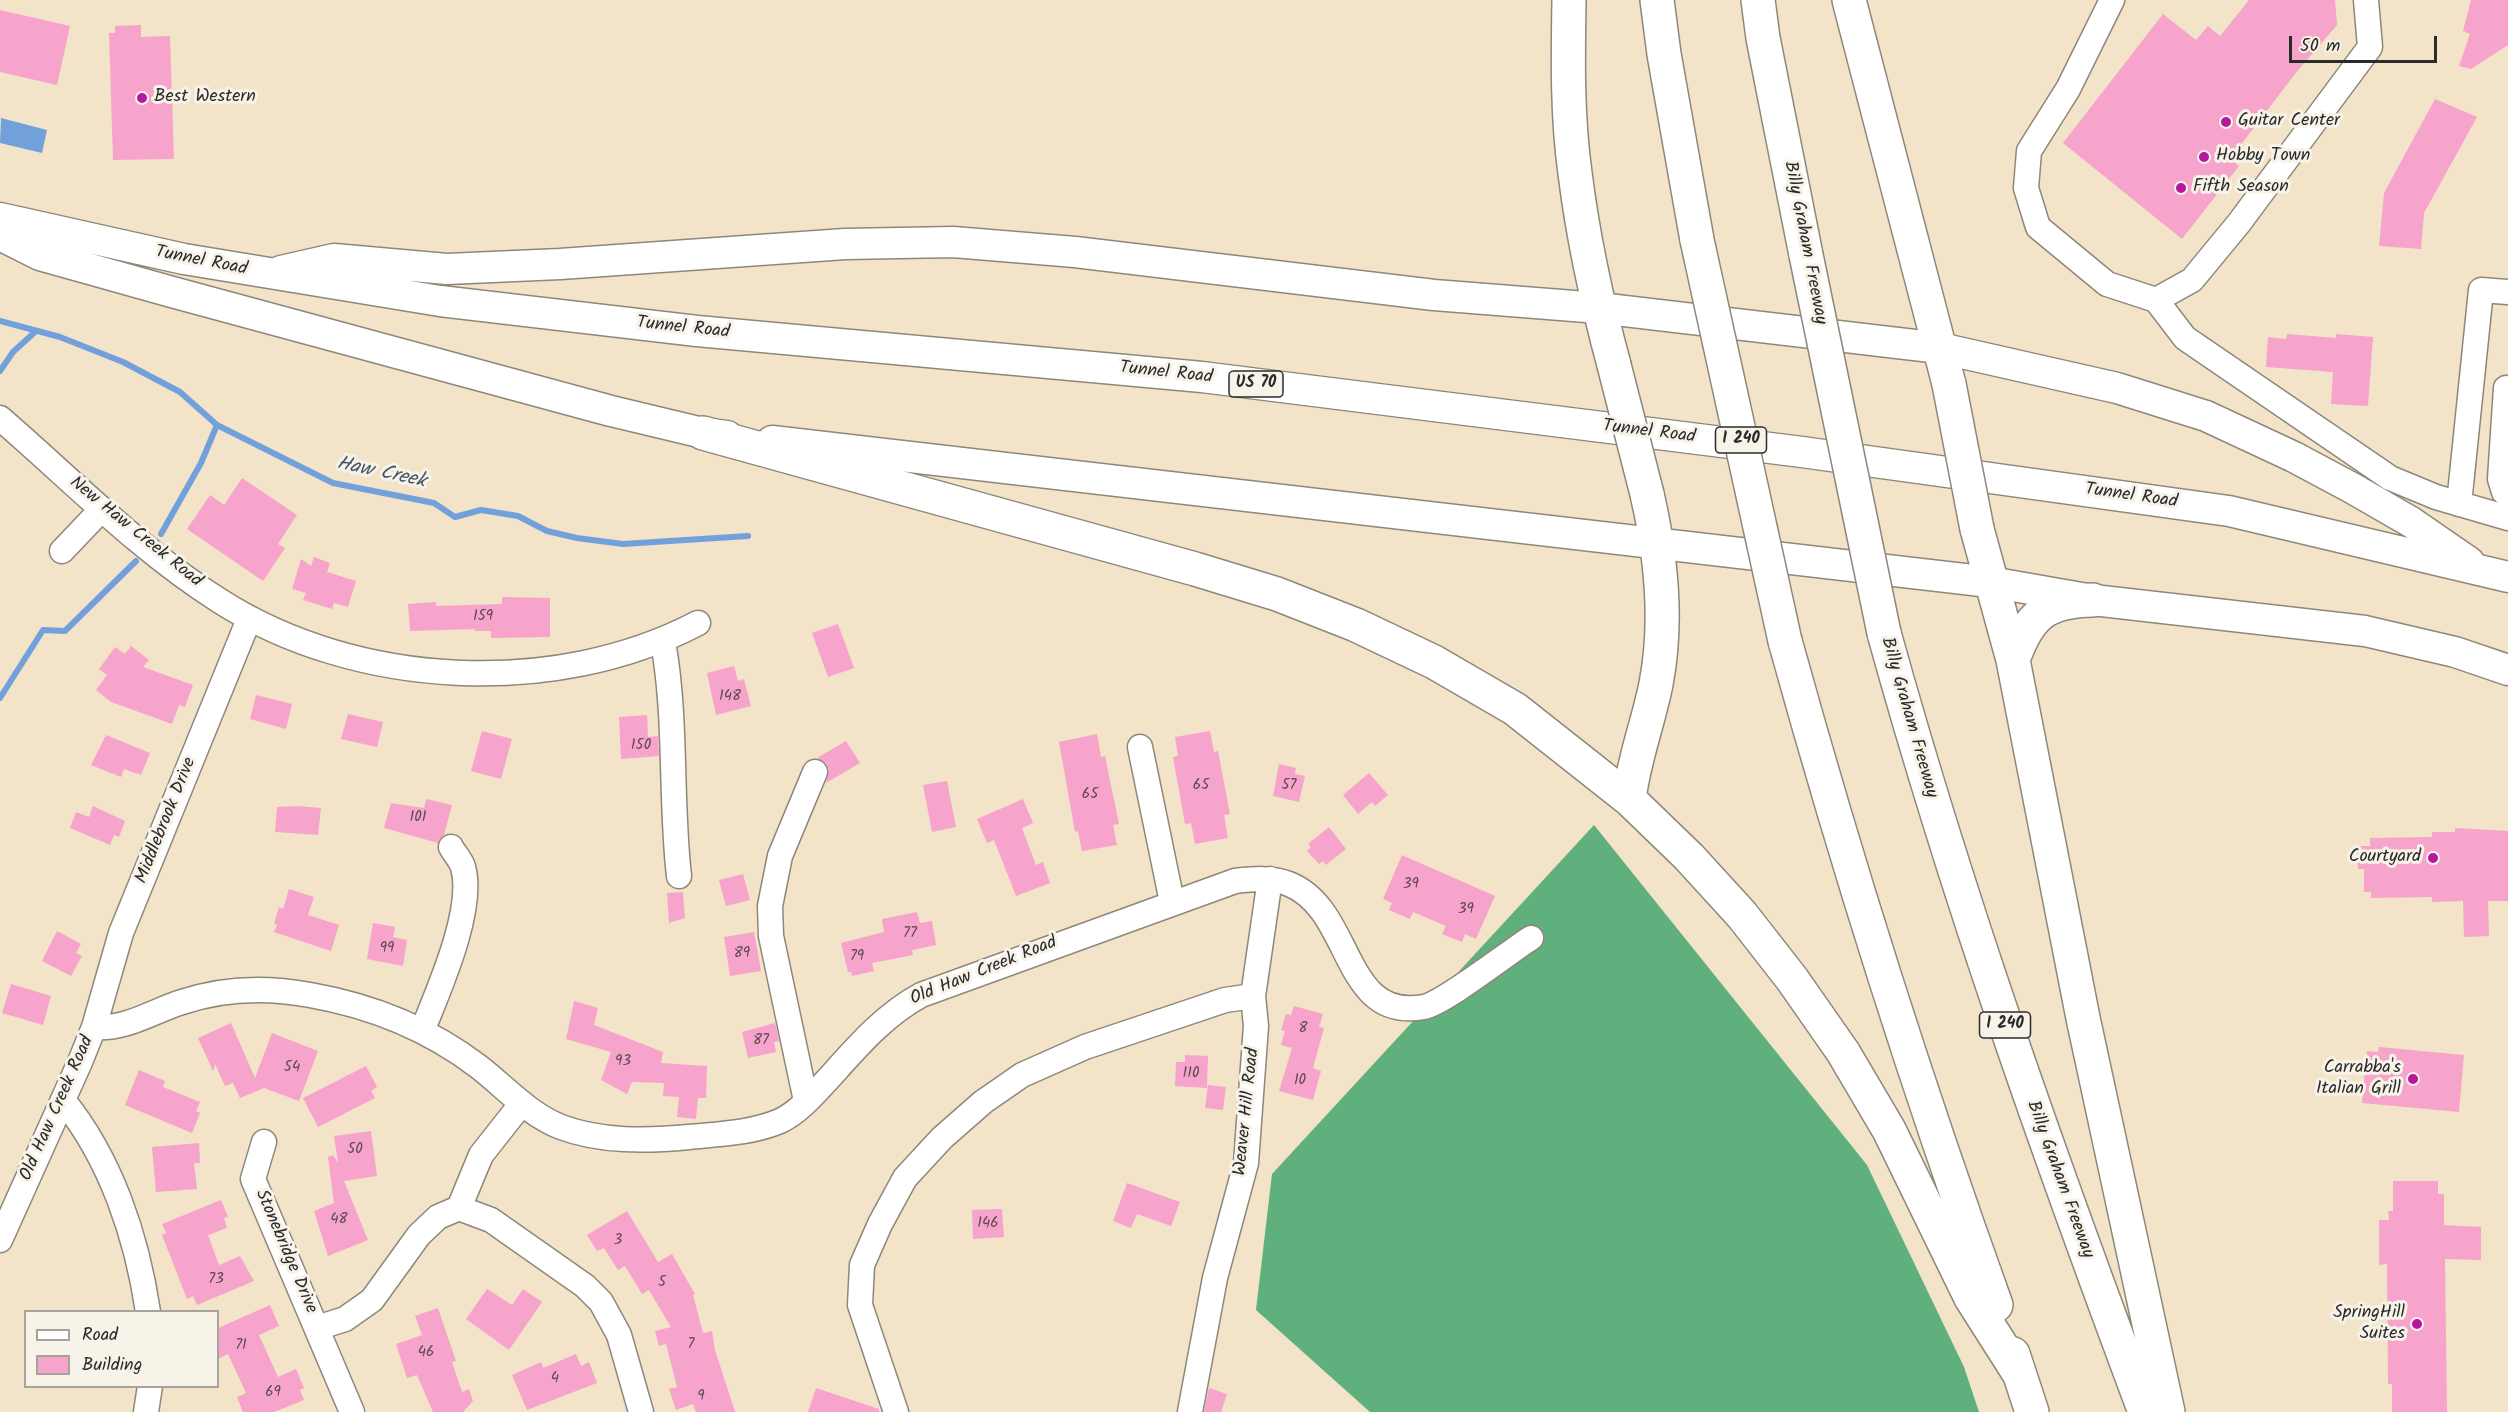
<!DOCTYPE html>
<html>
<head>
<meta charset="utf-8">
<style>
  body { margin:0 }
  #map { position:relative; width:2508px; height:1412px; overflow:hidden; background:#f2e3c9; font-family:Kalam,sans-serif }
  canvas { display:block }
  .legend { position:absolute; left:24px; top:1310px; width:195px; height:78px; box-sizing:border-box; background:#f7f3e8; border:2px solid #a5a39c; margin:0; padding:8px 10px; list-style:none; font-size:18px; color:#2b2b2b }
  .legend li { display:flex; align-items:center; gap:12px; height:30px }
  .legend b { width:30px; border:2px solid #a5a39c }
  .scale { position:absolute; left:2289px; top:36px; width:148px; height:27px; box-sizing:border-box; border:3px solid #2b2b2b; border-top:0; padding-left:8px; font-size:18px; line-height:21px; white-space:nowrap; color:#2b2b2b; -webkit-text-stroke:4px #f7f3e8; paint-order:stroke }
</style>
</head>
<body>
<div id="map">
<canvas width="2508" height="1412"></canvas>
<ul class="legend">
<li><b style="height:8px;background:#fff"></b>Road</li>
<li><b style="height:16px;background:#f6a4cb"></b>Building</li>
</ul>
<div class="scale">50 m</div>
</div>
<script>
const g = document.querySelector('canvas').getContext('2d');
g.lineJoin = 'round';
function paint(path, color) {
  g.fillStyle = color;
  g.fill(path, 'evenodd');
}
function stroke(path, color, width, dash) {
  g.strokeStyle = color;
  g.lineWidth = width;
  g.lineCap = dash ? 'butt' : 'round';
  g.setLineDash(dash || []);
  g.stroke(path);
}
function write(font, color, halo, rows, align = 'center') {
  g.font = font + ' Kalam,sans-serif';
  g.lineWidth = 6;
  g.setLineDash([]);
  g.textBaseline = 'middle';
  g.strokeStyle = halo;
  g.fillStyle = color;
  for (const [text, x, y, turn = 0] of rows) {
    g.save();
    g.translate(x, y);
    g.rotate((+turn || 0) * Math.PI / 180);
    g.textAlign = isNaN(turn) ? turn : align;
    if (halo) g.strokeText(text, 0, 0);
    g.fillText(text, 0, 0);
    g.restore();
  }
}
const forest = new Path2D(`
  M1594 825 1867 1165 1964 1367 1979 1412H1370L1256 1310 1272 1174Z`);
const water = new Path2D(`
  M1 118 47 130 42 153 0 143Z`);
const stream = new Path2D(`
  M0 321 60 337 123 362 180 392 217 425 333 483 434 503 455 517 481 510 518 516 547 531 577 538 623 544 748 536
  M0 371 13 352 36 331
  M161 534 201 463 217 425
  M0 698 43 630 65 631 136 561`);
const building = new Path2D(`
  M2249 0H2335L2337 25 2295 74 2230 159 2239 166 2182 239 2063 143 2163 14 2196 40 2208 26 2220 36Z
  M2471 0H2508V45L2471 69 2459 66 2470 34 2463 31Z
  M0 10 70 26 57 85 0 72Z
  M141 25V37L170 36 174 159 113 160 109 33H115V26Z
  M2435 99 2477 117 2424 213 2421 249 2379 246 2384 193Z
  M2287 334 2336 338V334L2373 337 2368 406 2331 404 2333 372 2266 367 2268 337 2286 339Z
  M242 478 297 515 278 544 285 548 263 581 187 529 210 495 224 505Z
  M314 557 330 563 327 572 356 581 348 607 334 603 332 609 303 600 306 593 292 589 301 559 311 566Z
  M502 597 550 598V637L491 638V631H475V629L410 631 408 604 436 602V606L502 604Z
  M838 624 854 668 828 677 812 633Z
  M131 646 149 660 143 667 193 685 185 707 179 705 172 724 111 702 96 690 107 675 99 669 115 647 125 654Z
  M734 666 738 681 744 679 751 706 716 715 707 673Z
  M256 695 292 704 286 729 250 719Z
  M348 714 383 722 377 747 341 739Z
  M647 715 648 737 658 736 659 756 621 759 619 717Z
  M482 731 512 739 501 779 471 771Z
  M1210 731 1214 752 1218 751 1230 814 1224 815 1228 838 1195 844 1191 823 1185 824 1173 757 1178 756 1175 737Z
  M1097 734 1101 757 1105 756 1119 824 1113 825 1117 845 1082 851 1078 831 1075 832 1059 742Z
  M106 735 150 753 141 775 124 769 121 777 91 765Z
  M846 741 860 763 826 783 829 770 826 763 817 758Z
  M1279 764 1296 768 1295 774 1305 776 1299 802 1273 796Z
  M1369 773 1388 795 1375 806 1372 802 1358 814 1343 795Z
  M947 781 956 827 932 832 923 785Z
  M426 799 452 805 444 835 438 843 384 828 391 803 424 808Z
  M1023 799 1033 823 1022 828 1036 865 1043 862 1050 883 1016 896 994 840 987 843 977 819Z
  M93 806 125 821 119 837 114 835 110 845 70 828 76 812 89 817Z
  M298 806 321 808 318 835 275 832 277 807Z
  M1329 827 1346 849 1326 865 1323 861 1319 864 1307 851 1311 847 1308 844Z
  M2455 828 2508 831V901H2488L2489 936 2464 937 2463 901 2432 902V897L2371 898V892H2364V869H2358L2357 846H2370V838L2432 837V832H2455Z
  M1402 855 1495 896 1476 939 1465 934 1462 942 1442 934 1446 926 1413 912 1410 919 1389 910 1392 903 1383 899Z
  M743 874 750 900 726 906 719 880Z
  M289 889 314 897 308 915 339 925 331 951 274 932 277 925 274 924 279 907 283 909Z
  M683 892 685 918 669 923 667 893Z
  M917 912 920 923 932 921 936 945 912 950 913 955 872 963 874 971 852 976 851 972H848L841 943 884 932 882 919Z
  M373 923 395 927 393 937 407 940 403 966 367 959Z
  M57 931 81 944 76 953 82 956 71 976 42 961Z
  M754 932 761 971 730 976 724 937Z
  M11 984 51 996 43 1025 2 1013Z
  M574 1001 598 1008 594 1025 663 1052 661 1063 707 1066 706 1098H698L696 1119 677 1117 679 1097 663 1096 664 1083 632 1082 627 1094 601 1080 611 1052 566 1039Z
  M1294 1006 1323 1014 1319 1027 1324 1028 1313 1068 1321 1071 1313 1100 1279 1091 1292 1048 1281 1045 1285 1031 1281 1030 1286 1014 1291 1015Z
  M231 1023 255 1078 272 1033 318 1051 299 1101 264 1088 240 1098 233 1083 225 1086 215 1064 213 1071 198 1038Z
  M775 1023 779 1041 774 1042 776 1052 748 1058 742 1032Z
  M2379 1047 2464 1055 2459 1112 2362 1103 2367 1051 2378 1052Z
  M1185 1055 1208 1056 1207 1088 1175 1086 1176 1062H1185Z
  M366 1066 377 1087 371 1091 375 1098 318 1127 303 1098Z
  M139 1070 165 1081 163 1087 200 1102 196 1111 200 1113 192 1133 125 1105Z
  M1208 1085 1226 1087 1223 1110 1205 1108Z
  M371 1131 377 1176 344 1181 368 1240 328 1256 314 1211 334 1203 328 1157 333 1155 338 1163 334 1136Z
  M199 1143 200 1163H194L197 1189 156 1192 152 1147Z
  M2393 1181H2438V1194H2444V1225L2481 1227V1260L2445 1259 2447 1412H2392V1384H2388L2387 1264 2379 1265V1220H2389L2388 1211H2393Z
  M1127 1183 1180 1202 1171 1226 1137 1214 1131 1228 1113 1221Z
  M221 1200 228 1217 224 1218 227 1228 208 1235 219 1265 240 1256 254 1281 197 1305 193 1296 187 1299 162 1235 166 1233 162 1224Z
  M1002 1209 1004 1237 973 1239 972 1210Z
  M627 1211 658 1262 672 1254 695 1294 693 1295 703 1333 712 1331 715 1350 735 1412H696L693 1404 676 1410 669 1389 677 1387 666 1344 659 1346 655 1331 671 1327 649 1290 642 1294 625 1266 618 1270 604 1248 597 1251 587 1235Z
  M487 1289 512 1305 523 1289 542 1302 509 1350 466 1319Z
  M270 1305 279 1326 259 1335 278 1377 296 1369 304 1388 300 1390 304 1400 274 1412H243L237 1397 246 1393 228 1354 218 1359V1328Z
  M438 1308 456 1361 452 1362 462 1392 469 1389 473 1401 463 1412H433L417 1375 407 1378 396 1344 422 1335 415 1316Z
  M576 1354 581 1366 589 1362 597 1383 527 1410 512 1375 541 1362 543 1368Z
  M816 1388 879 1409V1412H808Z
  M1209 1388 1227 1394 1221 1412H1204Z`);
const minor = new Path2D(`
  M2112 0 2068 89 2029 151 2026 188 2038 227 2107 284 2156 300
  M2366 0 2370 47 2239 223 2192 280 2156 300 2185 338 2390 478 2436 497 2508 518
  M2506 388 2500 479 2504 492 2508 494
  M0 418C72 480 139 550 220 601 356 688 555 698 698 623
  M2459 504 2481 290 2508 292
  M62 551 102 509
  M663 642C677 719 670 798 679 876
  M1140 747 1172 902
  M94 1027C126 1030 153 1011 182 1002 224 988 267 987 310 995 373 1006 428 1028 479 1067 505 1087 528 1114 561 1127 601 1142 647 1141 689 1137 719 1134 752 1133 780 1121 799 1112 814 1094 829 1078 857 1047 883 1016 921 995L1235 881C1253 879 1272 877 1289 884 1354 910 1341 1022 1424 1007 1444 1003 1509 952 1531 938
  M423 1029C439 989 475 909 463 867 461 860 454 853 451 847
  M63 1100C111 1159 137 1237 148 1312
  M806 1101 771 936 770 906 780 856 815 772
  M264 1142 253 1179 352 1412
  M459 1208 491 1220 585 1286 601 1302 619 1335 641 1412
  M0 1240 80 1062 94 1027 121 933 249 619
  M317 1328 345 1319 372 1300 419 1235 438 1217 459 1208 481 1155 522 1103
  M146 1412 150 1386
  M896 1412 860 1305 862 1265 880 1224 905 1178 942 1138 983 1102 1022 1075 1085 1047 1225 1000 1253 996
  M1190 1412 1215 1278 1246 1163 1256 1026 1253 996 1270 879`);
const major = new Path2D(`
  M0 218 184 259 440 301 697 331 1202 377 1802 452 2229 511 2508 577
  M0 235 40 255 172 292 611 411 703 433 727 436
  M281 271 334 259 447 269 560 264 845 244 953 242 1075 252 1434 295 1599 308 1940 348 2117 388 2206 416 2294 457 2352 488 2411 522 2469 562
  M772 441 1990 582 2093 600 2365 631 2455 652 2508 670`);
const highway = new Path2D(`
  M1569 0C1568 58 1567 116 1575 173 1583 238 1597 302 1614 365
  M1657 0 1664 54 1697 240
  M1758 0 1763 38 1806 255
  M1849 0 1949 384
  M703 433 1195 569 1277 594 1356 625 1434 662 1515 709 1629 799 1689 857 1742 915 1792 979 1843 1052 1889 1130 1971 1298 2020 1375
  M1977 529 2013 660 2083 1018 2168 1412
  M1884 633C1957 897 2049 1155 2145 1412
  M1785 641C1847 865 1917 1086 1996 1305
  M2013 660C2029 615 2045 601 2093 600
  M1629 799C1634 758 1648 724 1656 684 1668 622 1661 555 1647 494
  M2013 1354 2032 1412`);
const highwayBridge = new Path2D(`
  M1697 240 1785 641
  M1806 255 1884 633
  M1614 365 1647 494
  M1949 384 1977 529`);
const markers = [
  [142,98,6,"#b5179e"],
  [2226,122,6,"#b5179e"],
  [2204,157,6,"#b5179e"],
  [2181,188,6,"#b5179e"],
  [2433,858,6,"#b5179e"],
  [2413,1079,6,"#b5179e"],
  [2417,1324,6,"#b5179e"]
];
const numberNames = [
  ["159",483,617],
  ["148",730,697],
  ["150",641,746],
  ["65",1201,786],
  ["57",1289,786],
  ["65",1090,795],
  ["101",418,818],
  ["39",1411,885],
  ["39",1466,910],
  ["77",910,934],
  ["99",387,949],
  ["89",742,954],
  ["79",857,957],
  ["8",1303,1029],
  ["87",761,1041],
  ["93",623,1062],
  ["54",292,1068],
  ["110",1191,1074],
  ["10",1300,1081],
  ["50",355,1150],
  ["48",339,1220],
  ["146",988,1224],
  ["3",618,1241],
  ["73",216,1280],
  ["5",662,1283],
  ["7",691,1345],
  ["71",241,1346],
  ["46",426,1353],
  ["4",555,1379],
  ["69",273,1393],
  ["9",701,1397]
];
const shields = [
  [1256,384,54],
  [1741,440,51],
  [2005,1025,51]
];
const shieldNames = [
  ["US 70",1256,384],
  ["I 240",1741,440],
  ["I 240",2005,1025]
];
const poiNames = [
  ["Best Western",154,98],
  ["Guitar Center",2238,122],
  ["Hobby Town",2216,157],
  ["Fifth Season",2193,188],
  ["Courtyard",2421,858,"right"],
  ["Carrabba's",2401,1069,"right"],
  ["Italian Grill",2401,1090,"right"],
  ["SpringHill",2405,1314,"right"],
  ["Suites",2405,1335,"right"]
];
const streetNames = [
  ["Billy Graham Freeway",1804,243,79],
  ["Tunnel Road",201,262,11],
  ["Tunnel Road",683,329,6],
  ["Tunnel Road",1166,374,6],
  ["Tunnel Road",1649,433,7],
  ["Tunnel Road",2131,497,8],
  ["New Haw Creek Road",135,533,39],
  ["Billy Graham Freeway",1908,718,74],
  ["Middlebrook Drive",167,821,-68],
  ["Old Haw Creek Road",984,972,-22],
  ["Old Haw Creek Road",58,1109,-66],
  ["Weaver Hill Road",1248,1112,-84],
  ["Billy Graham Freeway",2059,1180,70],
  ["Stonebridge Drive",285,1252,67]
];
const waterNames = [
  ["Haw Creek",381,474,12]
];
paint(forest, '#5fb07d');
paint(water, '#72a0da');
stroke(stream, '#72a0da', 6);
paint(building, '#f6a4cb');
stroke(minor, '#8e877a', 27);
stroke(major, '#8e877a', 33);
stroke(highway, '#8e877a', 36);
stroke(minor, '#fff', 24);
stroke(major, '#fff', 30);
stroke(highway, '#fff', 33);
stroke(highwayBridge, '#8e877a', 36, []);
stroke(highwayBridge, '#fff', 33);
for (const [x, y, r, color] of markers) {
  const dot = new Path2D();
  dot.arc(x, y, r, 0, 2 * Math.PI);
  g.fillStyle = color;
  g.fill(dot);
  stroke(dot, '#f7f3e8', 2);
}
write('15px', '#5e4953', null, numberNames);
for (const [x, y, w] of shields) {
  const box = new Path2D();
  box.roundRect(x - w / 2, y - 13, w, 26, 4.5);
  g.fillStyle = '#f7f3e8';
  g.fill(box);
  stroke(box, '#2b2b2b', 1.5);
}
write('bold 16px', '#2b2b2b', null, shieldNames);
write('18px', '#2b2b2b', '#f7f3e8', poiNames, 'left');
write('18px', '#2b2b2b', '#f7f3e8', streetNames);
write('italic 20px', '#445468', '#f7f3e8', waterNames);
</script>
</body>
</html>
